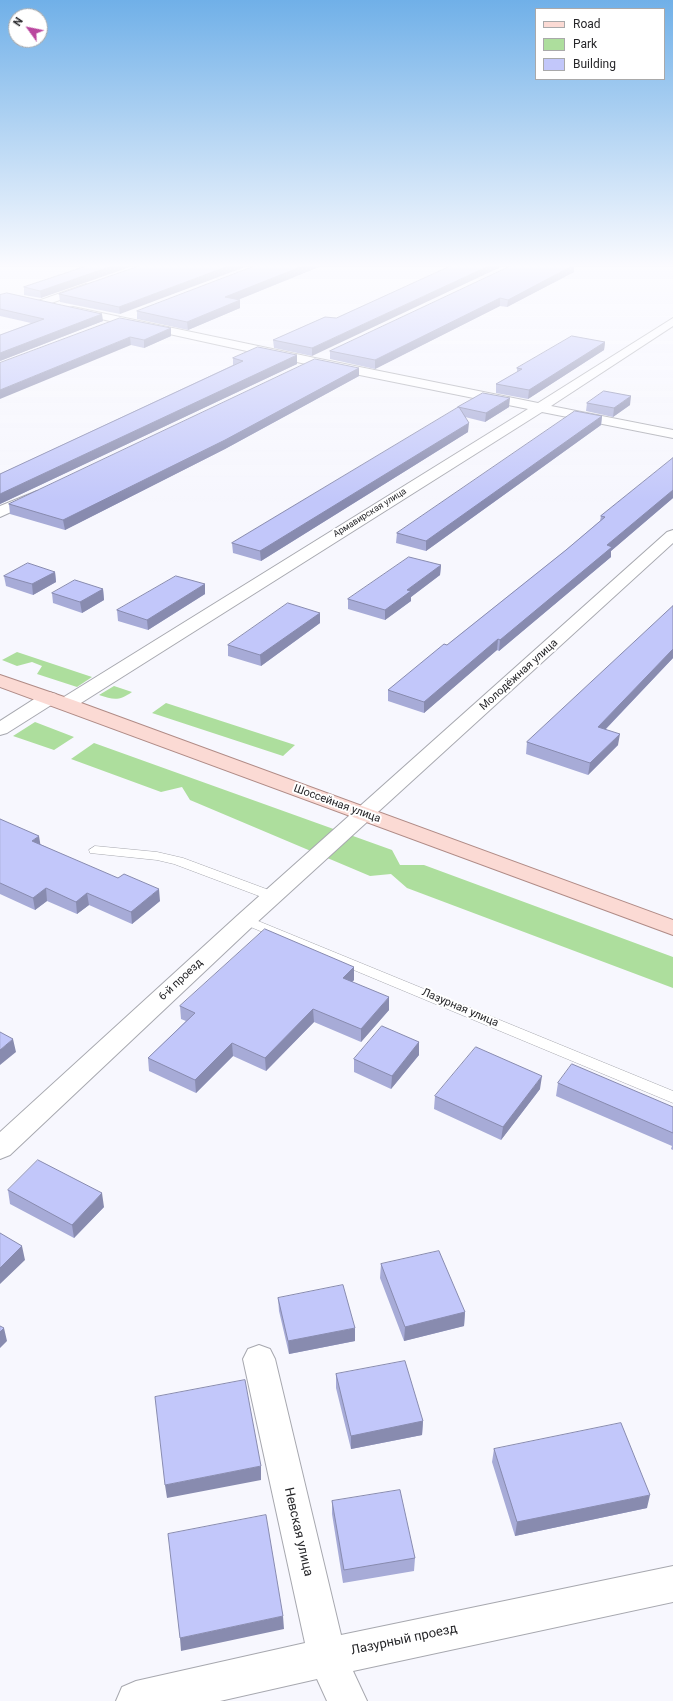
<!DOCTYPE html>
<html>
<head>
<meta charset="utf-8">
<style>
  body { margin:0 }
  #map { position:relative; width:673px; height:1701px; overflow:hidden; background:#f7f7fe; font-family:Roboto,sans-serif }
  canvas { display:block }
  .legend { position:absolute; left:535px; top:8px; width:130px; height:72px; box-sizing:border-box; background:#fff; border:1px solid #a9a9aa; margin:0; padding:5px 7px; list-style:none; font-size:12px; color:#27272a }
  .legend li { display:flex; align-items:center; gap:8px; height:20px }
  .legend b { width:20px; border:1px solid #a9a9aa }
  .north { position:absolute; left:8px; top:8px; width:40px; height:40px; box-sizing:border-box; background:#fff; border:1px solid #a9a9aa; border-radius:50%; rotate:303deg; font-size:11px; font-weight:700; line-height:16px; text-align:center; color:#27272a }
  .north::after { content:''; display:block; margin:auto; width:14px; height:18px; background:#ba459e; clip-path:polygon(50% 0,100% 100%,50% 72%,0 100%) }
</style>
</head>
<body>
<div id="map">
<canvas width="673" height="1701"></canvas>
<ul class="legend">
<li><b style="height:5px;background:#fbdad4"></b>Road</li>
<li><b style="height:11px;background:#adde9d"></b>Park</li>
<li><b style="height:11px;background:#c2c7fa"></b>Building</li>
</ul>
<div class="north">N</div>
</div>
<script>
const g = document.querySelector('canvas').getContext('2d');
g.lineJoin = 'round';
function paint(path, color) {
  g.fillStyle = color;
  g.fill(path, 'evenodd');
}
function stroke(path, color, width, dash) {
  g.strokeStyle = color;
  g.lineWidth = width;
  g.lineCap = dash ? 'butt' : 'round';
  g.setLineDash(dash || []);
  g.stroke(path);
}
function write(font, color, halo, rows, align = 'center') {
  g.font = font + ' Roboto,sans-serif';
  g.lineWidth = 4;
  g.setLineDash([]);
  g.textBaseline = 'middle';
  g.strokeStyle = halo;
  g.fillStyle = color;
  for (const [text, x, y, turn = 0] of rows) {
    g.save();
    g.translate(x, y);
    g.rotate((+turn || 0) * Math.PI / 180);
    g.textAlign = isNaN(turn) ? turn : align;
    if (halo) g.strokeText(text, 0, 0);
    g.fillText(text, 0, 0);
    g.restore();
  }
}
const green = new Path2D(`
  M17 652 92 677 77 687 37 674 42 666 32 662 17 666 2 660Z
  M114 686 132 692C119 701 114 700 99 695Z
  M166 703 295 745 283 756 152 713Z
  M35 722 74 737 54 750 13 736Z
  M94 743 392 850 400 865H424L673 957V988L407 888 391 874 370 876 190 800 182 787 161 792 71 759Z`);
const service = new Path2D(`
  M95 846 157 852 183 858 277 893 279 896 277 899H267L174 864 157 860 90 853 89 850Z
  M246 916 673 1091V1103L241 923 239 920 241 917Z`);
const minor = new Path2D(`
  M86 284 91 287 90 289 46 305 42 306 37 303 38 301Z
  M73 307 315 358 538 403 673 318V326L551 406 673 430V438L542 412 73 708 66 710 59 708 56 704 59 700 528 409 315 366 69 312 68 310 69 308Z
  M37 491 42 492 44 495 42 498 0 517V506Z
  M673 530V543L254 925 10 1155 0 1159V1132L238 915 667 532Z
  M49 692 56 694 58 698 56 702 7 733 0 735V721L42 694Z
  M259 1345 270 1349 275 1359 341 1635 673 1566V1602L353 1671 367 1701H327L317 1679 220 1701H116L122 1687 136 1681 305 1643 243 1359 248 1349Z`);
const primary = new Path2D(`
  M0 675 73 700 673 920V935L0 687Z`);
const wall = new Path2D(`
  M93 264 41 298 24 295V287Z
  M145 264 120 314 60 302 59 294Z
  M326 264 238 300H240V308L188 330 137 319V311Z
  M574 267V272L507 307 500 306 375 369 330 359V351Z
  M0 295 103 321 0 361V335L31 323 0 316Z
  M325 317 312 356 274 348 273 340Z
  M120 318 171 336 144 348 131 345Z
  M605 342 604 350 528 399 496 393V384L517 372V368Z
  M233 358 297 364 0 504V474L233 365Z
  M359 368V376L225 449 65 530 10 514 9 504Z
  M587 403 630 405 613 417 586 411Z
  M458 407H509L485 422 465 417 468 432 261 561 233 553 232 543 458 408Z
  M602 416 601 425 426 551 396 543 397 533Z
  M673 458V498L611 551V557L499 651 497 650 424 713 388 701V690L447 645 566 550 600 521 601 516Z
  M441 565 440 575 411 597V601L385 620 348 609V599Z
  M55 572 56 582 33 595 6 586 4 576Z
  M205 584V594L148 630 118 621 117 610Z
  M103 589 104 600 82 613 53 603 52 593Z
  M673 606V658L606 729 618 745 588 775 526 754 527 742Z
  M320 613V623L261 666 228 656V645Z
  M0 819 40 844 160 901 132 924 89 905 77 914 47 901 35 910 0 894Z
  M354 980 352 982 389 1010 361 1042 314 1022 266 1071 233 1056 196 1093 149 1071 148 1058 186 1021 181 1019 180 1006Z
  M419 1042V1055L391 1089 354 1072V1059Z
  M558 1083 673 1107V1150L671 1149 672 1146 556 1096Z
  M540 1089 501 1140 434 1109 435 1096Z
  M8 1190 104 1207 74 1238 10 1204Z
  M381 1264 465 1312 464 1326 404 1341 380 1278Z
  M278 1298 355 1341 289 1354 279 1311Z
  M336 1374 423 1421 422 1435 351 1449 336 1388Z
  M494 1449 647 1508 515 1536 492 1462Z
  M332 1501 415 1558 414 1571 343 1583 332 1514Z`);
const shadedWall = new Path2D(`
  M118 264H139L41 298 40 291Z
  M234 264H253L120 314 119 307Z
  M308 264H326L225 305V297Z
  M493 264H507L312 356V348Z
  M567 264H580L574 267V272L507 307 508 300Z
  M500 298V306L375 369V360Z
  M240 300V308L188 330 187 322Z
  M102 314 103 321 0 361V353Z
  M171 328V336L144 348V340Z
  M130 337 131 345 0 399V390Z
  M605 342 604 350 528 399 529 390Z
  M297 355V364L0 504V494Z
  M359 368V376L225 449 65 530 63 520Z
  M631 396 630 405 613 417 614 408Z
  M510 398 509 407 485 422 486 413Z
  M602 416 601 425 426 551V541Z
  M469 423 468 432 261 561 260 551Z
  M673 490V498L611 551V557L499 651 500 640 607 545Z
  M441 565 440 575 411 597V601L385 620V610L407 590Z
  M55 572 56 582 33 595 32 584Z
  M205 584V594L148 630 147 620Z
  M103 589 104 600 82 613 80 602Z
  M320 613V623L261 666 260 655Z
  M498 639 497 650 424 713V702Z
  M673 649V658L597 738 598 727Z
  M620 734 618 745 588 775 590 763Z
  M39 836 41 848 32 841Z
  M46 888 47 901 35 910 33 898Z
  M159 889 160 901 132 924 131 912Z
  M87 893 89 905 77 914 76 902Z
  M354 967V980L343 991V978Z
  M389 997V1010L361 1042V1029Z
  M313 1009 314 1022 266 1071 265 1058Z
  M13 1039 16 1052 0 1065V1050Z
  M419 1042V1055L391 1089 392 1076Z
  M232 1043 233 1056 196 1093 195 1080Z
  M542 1076 540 1089 501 1140 503 1127Z
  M102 1193 104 1207 74 1238 72 1225Z
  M22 1246 25 1260 0 1284V1268Z
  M465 1312 464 1326 404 1341 405 1327Z
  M4 1328 7 1341 0 1348V1332Z
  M355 1328V1341L289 1354 288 1341Z
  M423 1421 422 1435 351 1449V1436Z
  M261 1466V1480L167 1498 165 1485Z
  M650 1495 647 1508 515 1536 517 1522Z
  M283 1616 284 1629 181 1651 180 1638Z`);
const building = new Path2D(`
  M93 264H118L40 291 24 287Z
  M145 264H234L119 307 59 294Z
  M260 264H308L225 297 240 300 187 322 137 311Z
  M455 264H493L312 348 273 340 325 317 336 318Z
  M515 264H567H566L574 265 508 300 500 298 375 360 330 351Z
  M7 293 102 314 0 353V335L44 319 0 309V295Z
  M120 318 171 328 144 340 130 337 0 390V363Z
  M572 336 605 342 529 390 496 384 522 369 517 368Z
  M258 347 297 355 0 494V474L243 361 233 358Z
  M315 359 359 368 225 440 63 520 9 504Z
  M604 391 631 396 614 408 587 403Z
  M483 393 510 398 486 413 458 407Z
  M459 407 469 423 260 551 232 543Z
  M575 411 602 416 426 541 397 533Z
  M673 458V490L607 545 612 547 500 640 498 639 424 702 388 690 444 644 447 645 566 550 605 517 601 516Z
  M409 557 441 565 407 590 411 591 385 610 348 599Z
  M28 563 55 572 32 584 4 576Z
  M176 576 205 584 147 620 117 610Z
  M75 580 103 589 80 602 52 593Z
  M288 603 320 613 260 655 228 645Z
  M673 606V649L598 727 620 734 590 763 527 742Z
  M0 819 39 836 32 841 118 878 124 874 159 889 131 912 87 893 76 902 46 888 33 898 0 883Z
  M265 929 354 967 343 978 389 997 361 1029 313 1009 265 1058 232 1043 195 1080 148 1058 195 1013 180 1006Z
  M382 1026 419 1042 392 1076 354 1059Z
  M0 1032 13 1039 0 1050Z
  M476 1047 542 1076 503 1127 435 1096Z
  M572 1064 673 1107V1133L558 1083Z
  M38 1160 102 1193 72 1225 8 1190Z
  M0 1233 22 1246 0 1268Z
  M439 1251 465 1312 405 1327 381 1264Z
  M343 1285 355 1328 288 1341 278 1298Z
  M0 1326 4 1328 0 1332Z
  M405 1361 423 1421 351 1436 336 1374Z
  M245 1380 261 1466 165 1485 155 1397Z
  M621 1423 650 1495 517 1522 494 1449Z
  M400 1490 415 1558 344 1570 332 1501Z
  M266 1515 283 1616 180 1638 168 1534Z`);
const farStreetnames = [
  ["Армавирская улица",370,513,-32]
];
const streetNames = [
  ["Молодёжная улица",519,675,-42],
  ["Шоссейная улица",337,804,20],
  ["6-й проезд",181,980,-43],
  ["Лазурная улица",460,1008,23]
];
const nearStreetnames = [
  ["Невская улица",298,1532,77],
  ["Лазурный проезд",404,1640,-12]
];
paint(green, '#adde9d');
stroke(service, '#a7a8af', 1);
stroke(minor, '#a7a8af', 2);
stroke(primary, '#b08b86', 2);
paint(service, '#fff');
paint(minor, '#fff');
paint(primary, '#fbdad4');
paint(wall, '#a7abd7');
paint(shadedWall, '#888baf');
paint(building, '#c2c7fa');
stroke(building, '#888baf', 1);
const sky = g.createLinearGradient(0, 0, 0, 502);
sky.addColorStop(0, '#70b0e8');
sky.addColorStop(0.53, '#fbfbff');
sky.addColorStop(1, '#fbfbff00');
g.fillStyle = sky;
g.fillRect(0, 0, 673, 502);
write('9px', '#27272a', '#fff', farStreetnames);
write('11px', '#27272a', '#fff', streetNames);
write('13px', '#27272a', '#fff', nearStreetnames);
</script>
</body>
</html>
